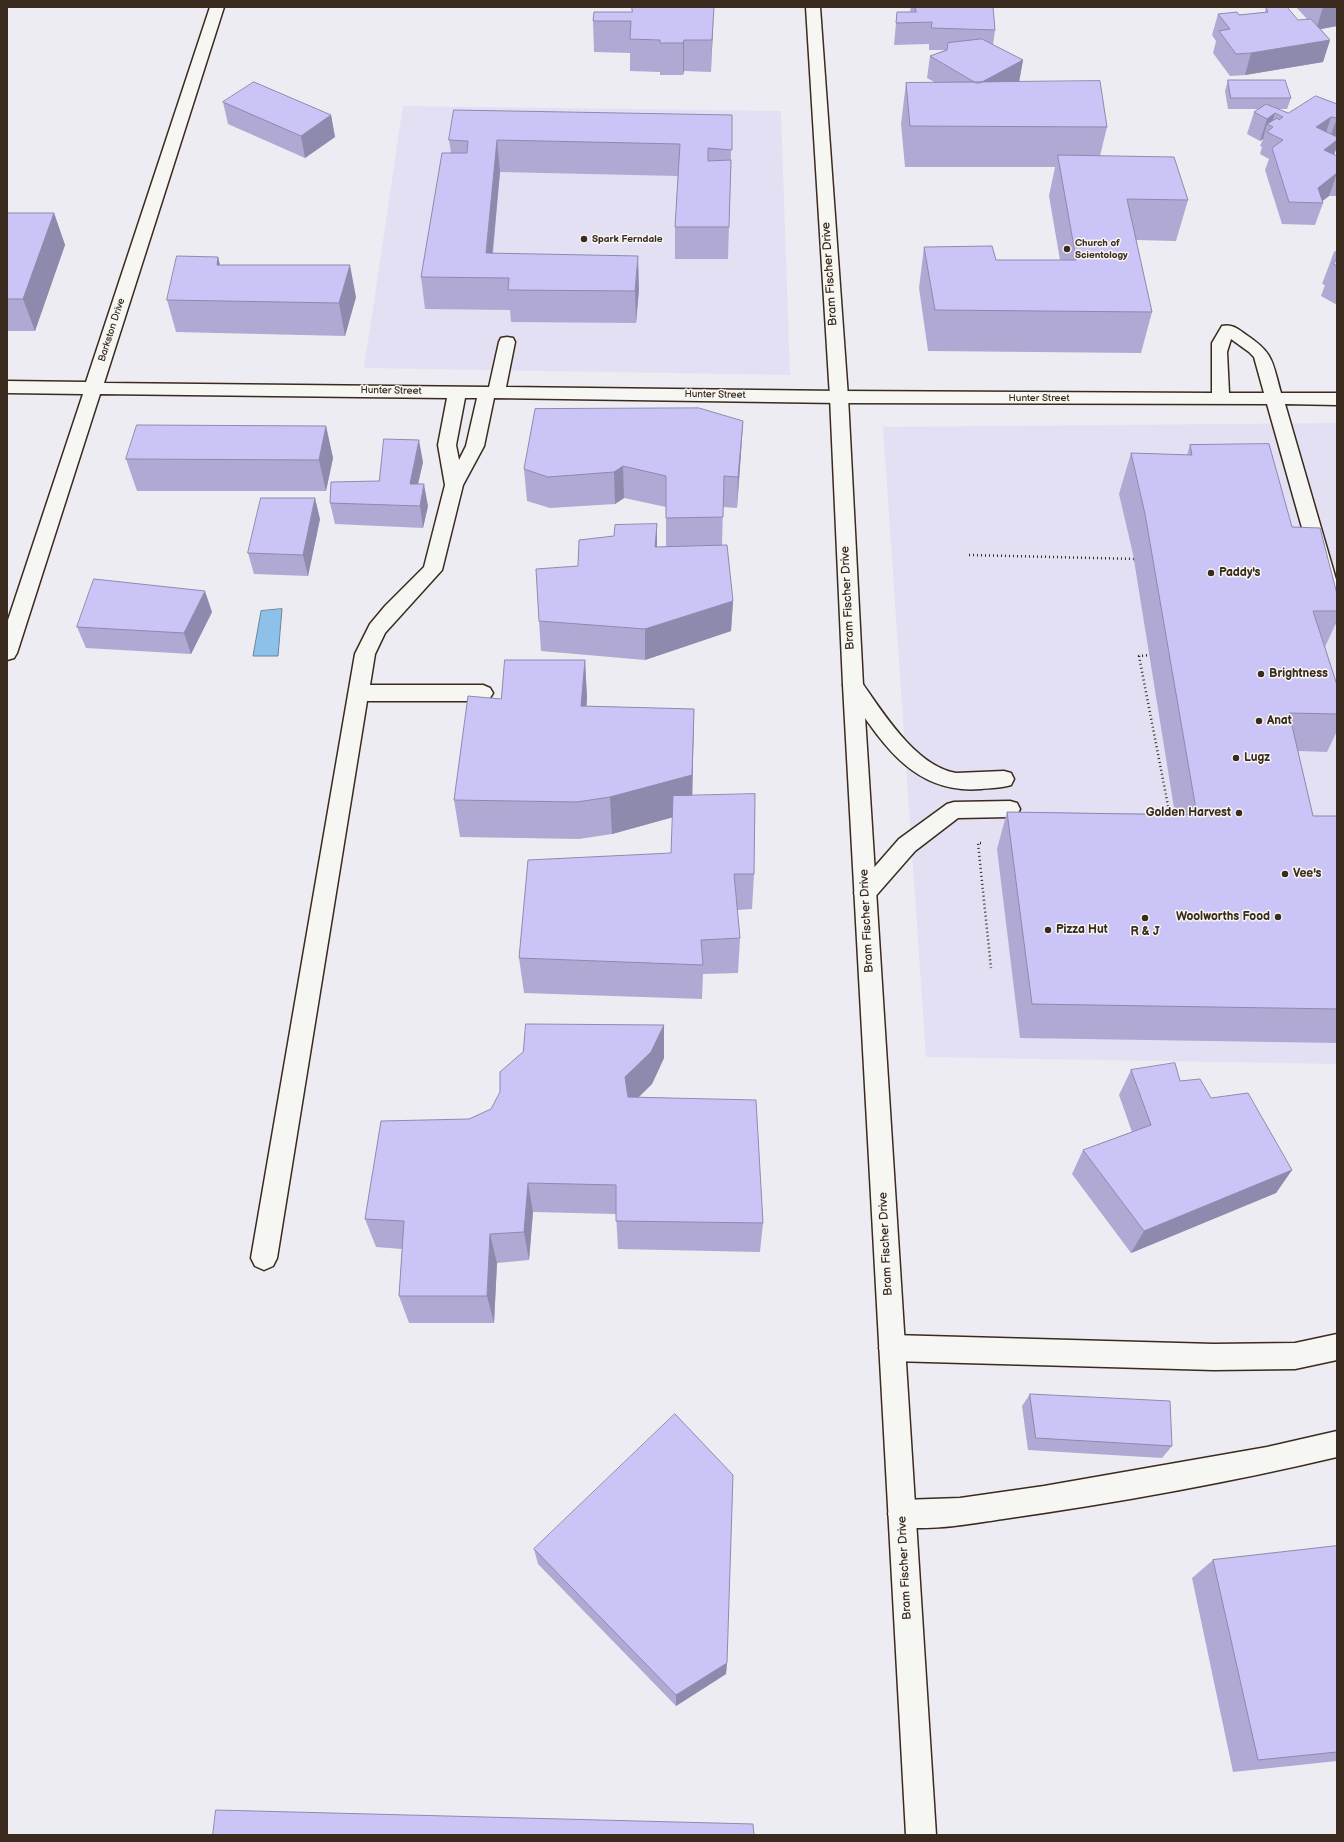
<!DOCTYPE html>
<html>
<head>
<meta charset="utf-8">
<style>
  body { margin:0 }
  #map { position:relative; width:1344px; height:1842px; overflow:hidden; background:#edecf3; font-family:"Balsamiq Sans",sans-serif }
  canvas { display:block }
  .frame { position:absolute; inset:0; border:8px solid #3b2a1e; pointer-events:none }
</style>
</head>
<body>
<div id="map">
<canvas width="1344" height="1842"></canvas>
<div class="frame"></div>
</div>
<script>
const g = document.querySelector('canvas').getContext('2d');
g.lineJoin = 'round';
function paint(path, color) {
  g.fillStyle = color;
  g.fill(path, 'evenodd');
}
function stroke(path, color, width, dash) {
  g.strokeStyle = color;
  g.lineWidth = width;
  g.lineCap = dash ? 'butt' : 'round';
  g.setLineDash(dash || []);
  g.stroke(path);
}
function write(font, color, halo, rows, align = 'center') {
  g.font = font + ' "Balsamiq Sans",sans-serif';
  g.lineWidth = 3;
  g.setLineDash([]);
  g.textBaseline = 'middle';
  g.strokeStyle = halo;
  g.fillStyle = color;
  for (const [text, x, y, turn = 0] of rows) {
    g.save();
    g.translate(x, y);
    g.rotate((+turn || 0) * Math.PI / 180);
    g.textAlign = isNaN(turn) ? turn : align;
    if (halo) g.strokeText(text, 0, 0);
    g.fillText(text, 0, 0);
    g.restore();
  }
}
const built = new Path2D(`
  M403 106 781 111 790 375 364 368Z
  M1337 423V1064L926 1057 883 427Z`);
const water = new Path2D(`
  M282 609 278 656H253L261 611Z`);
const path = new Path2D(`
  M969 555 1137 559
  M1151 655 1139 656 1170 816
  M981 843H978L991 968`);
const minor = new Path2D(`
  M210 7H224L104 383 489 387 499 342 501 338 507 337 513 338 515 342 506 387 839 391 1212 393V343L1222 326C1232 324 1237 328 1245 334 1274 353 1272 361 1281 393H1337V405L1285 404 1337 583V623L1330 621 1327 616 1267 404 839 403 494 398 484 446 463 485 442 570 385 633 375 654 370 685H483L490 688 493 693 490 698 483 701H367L277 1258 273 1266 264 1270 255 1266 251 1258 355 654 370 624 385 606 424 567 445 485 438 445 447 398 100 394 17 653 14 658 7 660V623L83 394 7 393V381L86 382ZM1231 339 1249 352 1254 357 1264 393H1229L1227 352ZM465 398H477L466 446 459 460 456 445Z
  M853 678 860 680C882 711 915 766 956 773L1004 771 1011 773 1014 779 1011 785C1002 788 991 788 981 789 912 795 880 740 846 690L843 685 846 680Z
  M1010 801 1017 803 1020 809 1017 815 1010 817 958 818 915 851 873 899 865 902 857 899 854 893 857 887 899 839 947 804 954 802Z
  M1337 1334V1360L1295 1369 1214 1370 892 1361 883 1357 879 1348 883 1339 892 1335 1214 1344 1295 1343Z
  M1337 1431V1457C1227 1483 1115 1503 1003 1519 976 1523 916 1534 892 1524L888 1514 892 1504 902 1500 960 1498 1044 1486 1267 1447Z`);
const major = new Path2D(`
  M806 7H820L848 397 863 685 936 1835H906L843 685 830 397Z`);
const wall = new Path2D(`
  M911 7H993L995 30 993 45 1023 60 1019 82 1107 127 1100 156 1188 200 1176 241 1136 240 1152 312 1141 353 928 351 919 288 924 247 996 260H1060L1049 196 1055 167H905L901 124 906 83H936L927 78 930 56 945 50H929V44L894 45 897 12H910Z
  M1296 7H1337V26L1321 29 1330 40 1323 62 1245 75 1230 76 1213 53 1216 41 1212 35 1218 14 1239 15 1265 12 1266 8 1298 20 1307 19Z
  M632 12 713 28 711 72 684 71 683 75H660V72L630 71V53L594 52 593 21Z
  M1228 80 1291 98 1287 109H1278L1288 113 1337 104V135L1335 136 1337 146 1334 155 1337 156V196H1329L1322 201 1323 203 1315 225 1282 224 1265 170 1269 159 1260 154 1262 147 1260 146 1263 139 1260 141 1247 134 1254 112 1258 109H1228L1225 91Z
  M223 102 331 115 335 137 305 158 228 124Z
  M732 115 728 259H675V227L678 176 500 172 493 253 639 289 636 323 511 322 510 310 425 309 421 277 451 153 449 140Z
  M7 213H54L65 245 35 331H7Z
  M1337 250V305L1321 296 1325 285 1322 284 1334 252Z
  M218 257 220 265 356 297 345 336 176 332 167 300Z
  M743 421 741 453 737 508 723 507 722 545 733 601 731 631 645 660 541 651 539 621 578 566 614 536 657 524V547H666V507L624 498 615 504 550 508 527 501 524 469Z
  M326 426 333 458 326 491H137L126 459Z
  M1190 445 1292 527 1337 594V621L1325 647 1337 685V731L1327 752 1298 751 1313 816H1337V1043L1020 1038 997 849 1007 812 1175 814 1133 554 1119 494 1131 453 1187 455Z
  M423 462 418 484 428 506 423 528 335 524 330 503Z
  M320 519 308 576 254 574 248 553Z
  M212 612 191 654 86 648 77 627Z
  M585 660 587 699 586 706 694 709 692 796 754 874 752 909 737 910 740 938 738 973 703 974 702 999 524 993 519 958 671 853 673 817 612 834 579 839 460 837 454 800 501 699Z
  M664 1058 652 1084 639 1097 763 1223 760 1252 618 1249 616 1214 533 1212 529 1260 497 1263 494 1323H409L399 1296 402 1249 376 1247 365 1219 469 1119Z
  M1131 1070 1180 1081 1211 1098 1292 1170 1276 1193 1131 1253 1072 1174 1083 1150 1132 1132 1119 1095Z
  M1030 1394 1172 1446 1162 1458 1028 1450 1022 1406Z
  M1337 1546V1761L1233 1772 1192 1578 1213 1560Z
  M534 1549 727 1663 726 1674 676 1706 538 1564Z`);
const shadedWall = new Path2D(`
  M714 7 713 28 711 72 712 40Z
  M1323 7H1337V26L1316 30Z
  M684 40V71L683 75V43Z
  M1330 40 1323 62 1245 75 1251 53Z
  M1023 60 1019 82 978 84Z
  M1275 113 1271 126 1267 124 1263 139 1260 141 1267 119Z
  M331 115 335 137 305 158 301 136Z
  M1331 117 1324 139 1316 127Z
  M1337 118V135L1329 140Z
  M497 140 500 172 490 278 486 253Z
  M1337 140V146L1332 161 1324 150Z
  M1337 173 1329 196 1320 203 1318 188Z
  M54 213 65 245 35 331 23 299Z
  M638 256 639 289 636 323 635 291Z
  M218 257 226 289 217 265Z
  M350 265 356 297 345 336 339 303Z
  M743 421 741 453 737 508 738 477Z
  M326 426 333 458 326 491 319 460Z
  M419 440 423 462 413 506 410 484Z
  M623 466 624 498 615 504 614 472Z
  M424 484 428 506 423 528 420 506Z
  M315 498 320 519 308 576 303 555Z
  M657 524V556L655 547Z
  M205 591 212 612 191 654 184 633Z
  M733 601 731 631 645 660V629Z
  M585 660 587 699 584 744 581 706Z
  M694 709 692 812 612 834 610 797Z
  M664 1025V1058L652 1084 626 1109 625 1077Z
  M1292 1170 1276 1193 1131 1253 1144 1231Z
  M528 1183 533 1212 529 1260 524 1232Z
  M490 1234 497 1263 494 1323 487 1296Z
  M727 1663 726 1674 676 1706V1695Z`);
const building = new Path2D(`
  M632 7H714L712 40H684L683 43H660V40L630 39 631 21H593L594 12H632Z
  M915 7H993L995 30 931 28 932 22 896 23 897 12H916Z
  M1274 7H1287L1298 20 1311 19 1330 40 1251 53 1236 54 1219 31 1230 29 1218 14 1237 12 1239 15 1268 12 1266 8Z
  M982 39 1023 60 980 83H976L930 56 947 50 948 43Z
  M1228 80H1285L1291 98H1231Z
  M1100 81 1107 127 910 126 906 83Z
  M254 82 331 115 301 136 223 102Z
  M1316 96 1337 104V118L1331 117 1316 127 1337 137V140L1324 150 1337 156V173L1318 188 1323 203 1289 202 1272 148 1283 140 1267 132 1273 127 1267 124 1277 118 1279 120 1283 117 1275 113 1267 119 1254 112 1266 104 1288 113Z
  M454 110 732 115V150L708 148V161L731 160 729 227H675L680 144 497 140 486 253 638 256 635 291 508 290 509 278 421 277 442 153H467L468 141 449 140Z
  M1058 155 1174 157 1188 200 1127 199 1152 312 935 310 924 247 992 246 996 260H1076Z
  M7 213H54L23 299H7Z
  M177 256 218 257 217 265H350L339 303 167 300Z
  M1337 259V266L1333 264Z
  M699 408 743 421 738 477 724 476 723 517 666 518V476L623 466 614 472 548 477 524 469 535 409Z
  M137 425 326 426 319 460 126 459Z
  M384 439 419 440 410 484H424L420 506 330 503 331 482 379 481Z
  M1269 444 1292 527 1320 528 1337 594V611H1313L1337 685V714L1289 713 1313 816H1337V1009L1032 1004 1007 812 1197 815 1145 514 1131 453 1192 455 1190 445Z
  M261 498H315L303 555 248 553Z
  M657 524 655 547 727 545 733 601 645 629 539 621 536 569 578 566 579 540 614 536 615 525Z
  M94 579 205 591 184 633 77 627Z
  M505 660H585L581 706 694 709 692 775 610 797 577 802 454 800 468 696 501 699Z
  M755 794 754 874H734L740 938 701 940 703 965 519 958 528 860 671 853 673 796Z
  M526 1024 664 1025 651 1052 625 1077 628 1097 756 1100 763 1223 616 1221V1185L528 1183 524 1232 490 1234 487 1296H399L404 1221 365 1219 381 1121 469 1119 491 1109 500 1092V1072L523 1052Z
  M1175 1063 1180 1081 1200 1079 1211 1098 1248 1093 1292 1170 1144 1231 1083 1150 1151 1125 1131 1070Z
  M1030 1394 1170 1401 1172 1446 1036 1438Z
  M675 1414 733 1475 727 1663 676 1695 534 1549Z
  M1337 1546V1752L1258 1760 1213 1560Z
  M216 1810 753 1824 754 1835H213Z`);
const markers = [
  [584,239,4,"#3b2a1e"],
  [1067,249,4,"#3b2a1e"],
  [1211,573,4,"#3b2a1e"],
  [1261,674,4,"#3b2a1e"],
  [1259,721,4,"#3b2a1e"],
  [1236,758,4,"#3b2a1e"],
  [1239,813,4,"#3b2a1e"],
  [1285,874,4,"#3b2a1e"],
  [1278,917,4,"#3b2a1e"],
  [1145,918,4,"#3b2a1e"],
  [1048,930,4,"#3b2a1e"]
];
const farPoinames = [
  ["Spark Ferndale",592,239],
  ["Church of",1075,243],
  ["Scientology",1075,255]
];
const farStreetnames = [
  ["Barkston Drive",112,330,-72],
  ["Hunter Street",391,391,1],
  ["Hunter Street",715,395,1],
  ["Hunter Street",1039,398]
];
const streetNames = [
  ["Bram Fischer Drive",830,274,-94],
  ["Bram Fischer Drive",848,598,-93],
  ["Bram Fischer Drive",867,921,-93],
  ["Bram Fischer Drive",886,1244,-93],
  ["Bram Fischer Drive",905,1568,-93]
];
const poiNames = [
  ["Paddy's",1219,573],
  ["Brightness",1269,674],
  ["Anat",1267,721],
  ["Lugz",1244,758],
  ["Golden Harvest",1231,813,"right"],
  ["Vee's",1293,874],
  ["Woolworths Food",1270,917,"right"],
  ["Pizza Hut",1056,930],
  ["R & J",1145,932,"center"]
];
paint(built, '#e3e0f4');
paint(water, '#8ec1ea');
stroke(water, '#6d8598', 1);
stroke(minor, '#3b2a1e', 3);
stroke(major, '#3b2a1e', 3);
stroke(path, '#3b2a1e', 2.5, [1, 3]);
paint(minor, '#f6f6f2');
paint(major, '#f6f6f2');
paint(wall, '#afa9d4');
paint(shadedWall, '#8e8aad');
paint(building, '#cbc5f7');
stroke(building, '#8e8aad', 1);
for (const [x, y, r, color] of markers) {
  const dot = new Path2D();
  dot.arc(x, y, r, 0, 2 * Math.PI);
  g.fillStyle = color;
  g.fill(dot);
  stroke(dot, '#f6f6f2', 1.5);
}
write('bold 10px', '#3b2a1e', '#f6f6f2', farPoinames, 'left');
write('10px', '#3b2a1e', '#f6f6f2', farStreetnames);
write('12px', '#3b2a1e', '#f6f6f2', streetNames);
write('bold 12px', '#3b2a1e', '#f6f6f2', poiNames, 'left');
</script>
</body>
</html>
